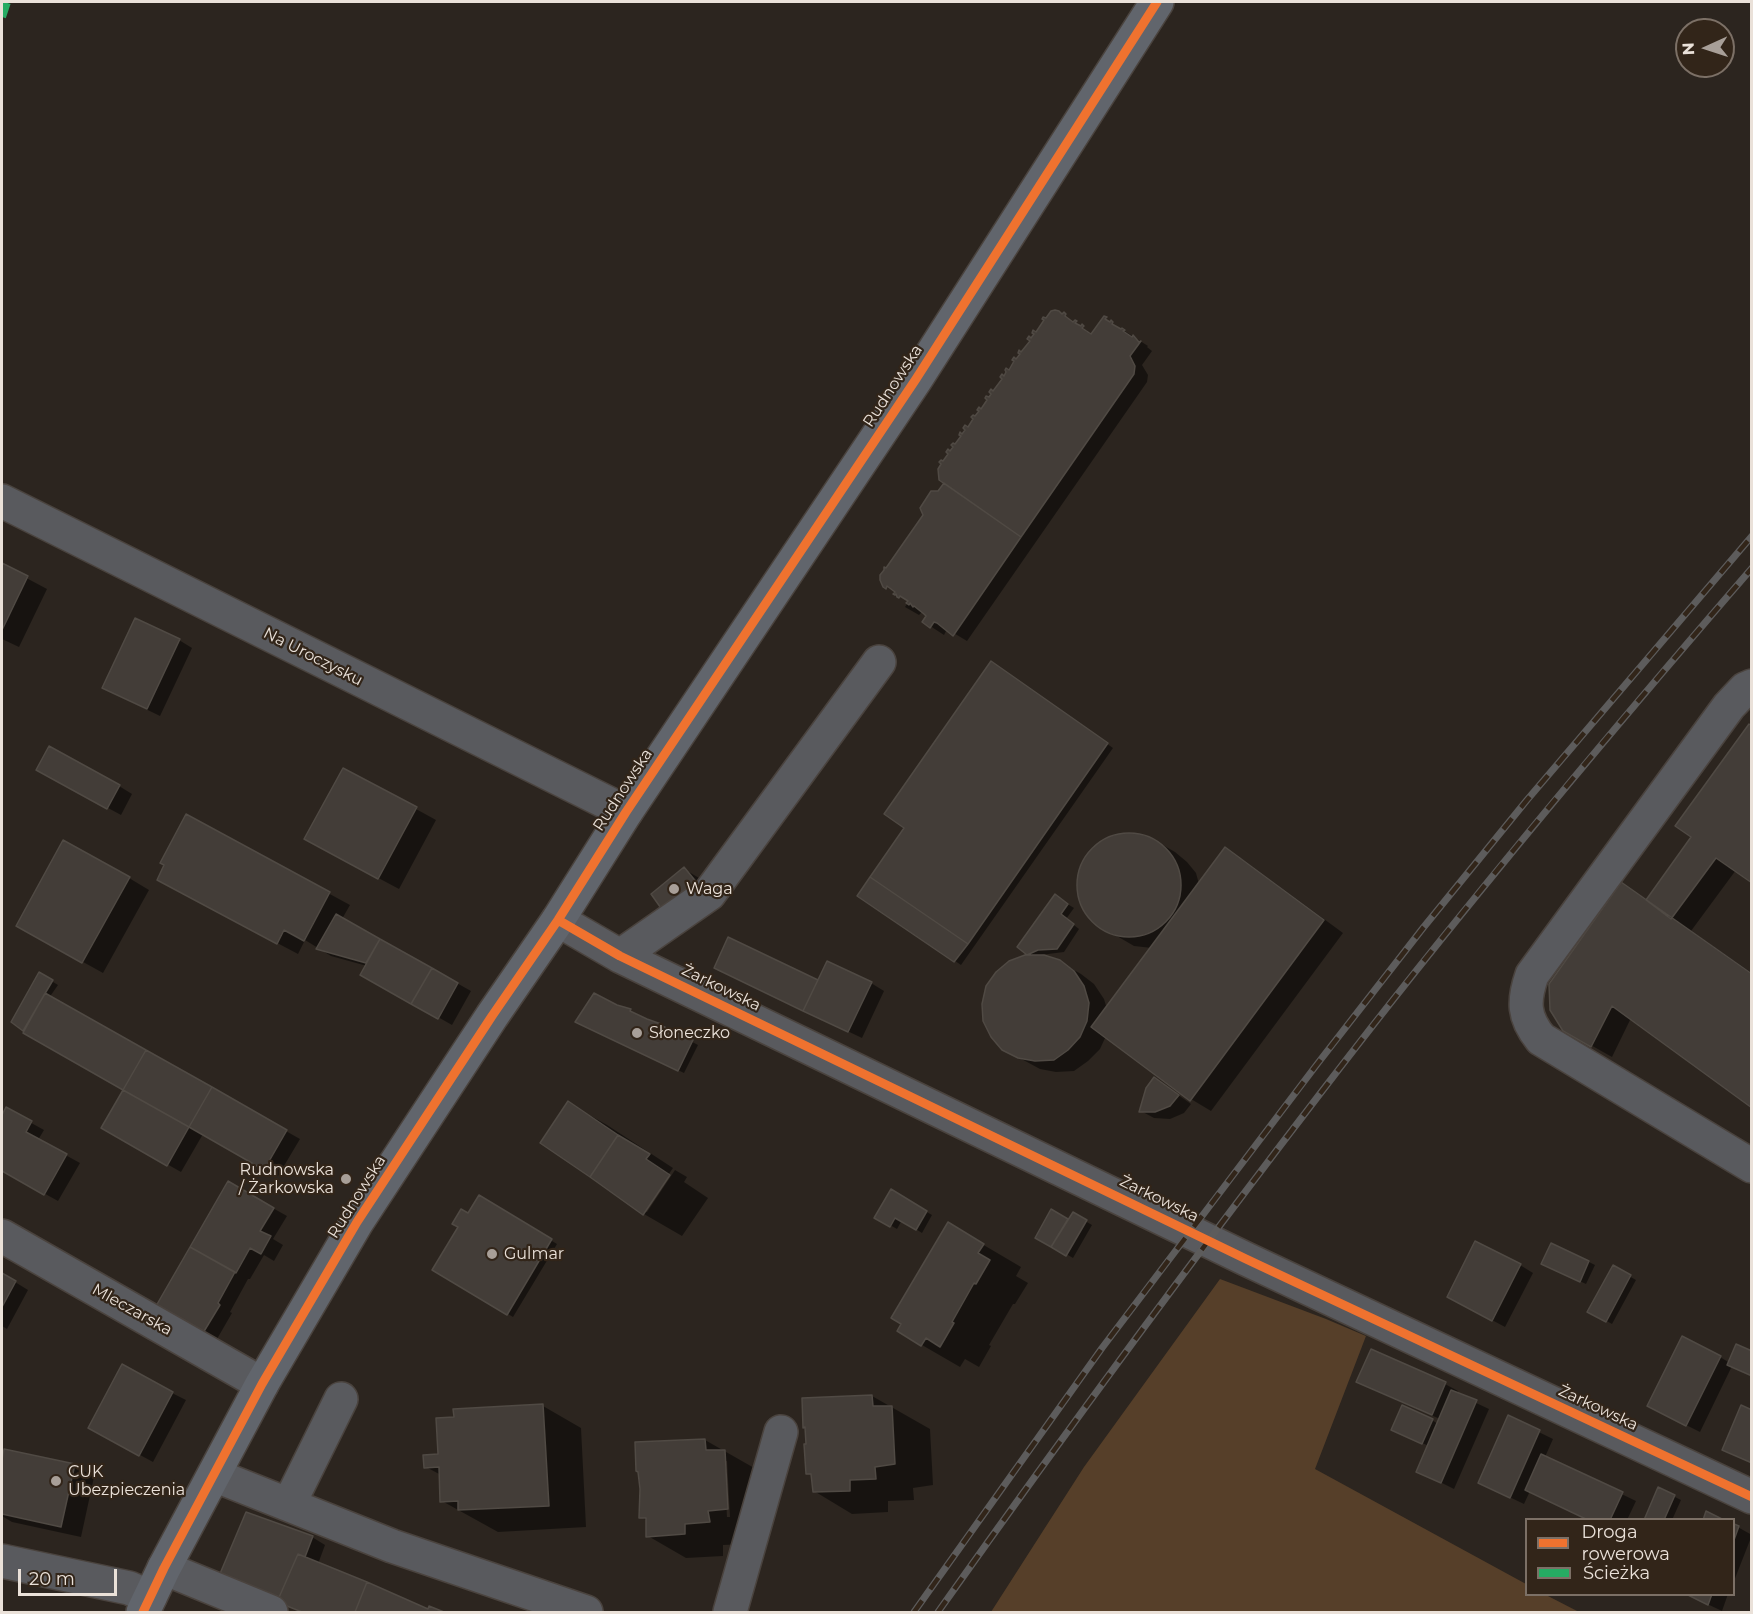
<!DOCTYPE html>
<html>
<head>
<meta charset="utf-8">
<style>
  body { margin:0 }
  #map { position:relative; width:1753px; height:1614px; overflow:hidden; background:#2c251f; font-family:Montserrat,sans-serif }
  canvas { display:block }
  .frame { position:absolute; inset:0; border:3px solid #eae1d9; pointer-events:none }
  .legend { position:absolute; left:1525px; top:1518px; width:210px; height:78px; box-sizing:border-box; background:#322519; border:2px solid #7c7066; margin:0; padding:8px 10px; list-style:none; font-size:18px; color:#eae1d9 }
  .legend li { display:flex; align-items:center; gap:12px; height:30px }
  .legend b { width:30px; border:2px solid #7c7066 }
  .north { position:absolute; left:1675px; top:18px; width:60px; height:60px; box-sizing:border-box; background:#322519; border:2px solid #7c7066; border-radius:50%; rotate:267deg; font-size:16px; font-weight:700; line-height:24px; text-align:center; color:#eae1d9 }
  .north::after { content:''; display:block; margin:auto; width:21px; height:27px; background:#a89f98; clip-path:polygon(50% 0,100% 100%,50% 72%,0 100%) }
  .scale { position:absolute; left:18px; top:1569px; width:99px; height:27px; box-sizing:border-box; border:3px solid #eae1d9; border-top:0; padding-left:8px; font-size:18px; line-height:21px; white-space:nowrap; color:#eae1d9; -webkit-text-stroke:4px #322519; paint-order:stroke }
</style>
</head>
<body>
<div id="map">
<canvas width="1753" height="1614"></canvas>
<div class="frame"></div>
<ul class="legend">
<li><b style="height:8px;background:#ef722f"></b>Droga rowerowa</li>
<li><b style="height:8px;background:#26ab63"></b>Ścieżka</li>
</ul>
<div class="north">N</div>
<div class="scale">20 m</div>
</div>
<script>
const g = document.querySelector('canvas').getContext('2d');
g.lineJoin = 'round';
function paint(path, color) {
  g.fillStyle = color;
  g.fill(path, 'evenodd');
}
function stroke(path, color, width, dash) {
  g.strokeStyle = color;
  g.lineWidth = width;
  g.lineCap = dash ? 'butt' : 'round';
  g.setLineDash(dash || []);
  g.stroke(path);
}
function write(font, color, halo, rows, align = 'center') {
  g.font = font + ' Montserrat,sans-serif';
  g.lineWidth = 4.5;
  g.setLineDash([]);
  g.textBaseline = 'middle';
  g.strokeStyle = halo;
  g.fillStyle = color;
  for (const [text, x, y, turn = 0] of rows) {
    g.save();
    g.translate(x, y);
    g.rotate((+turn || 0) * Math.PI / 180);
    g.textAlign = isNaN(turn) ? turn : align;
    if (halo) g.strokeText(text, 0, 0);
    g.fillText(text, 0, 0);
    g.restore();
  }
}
const green = new Path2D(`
  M1220 1279 1326 1319 1366 1336 1315 1469 1526 1584V1594L1546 1595 1579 1612H991L1084 1467Z`);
const shadow = new Path2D(`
  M1059 312 1093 335 1123 330 1148 346 1147 347 1152 351 1142 365 1148 375 1147 382 967 641 947 629 944 635 924 622 927 616 923 611 919 615 905 607 909 601 939 493 945 483 951 452 1032 339Z
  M2 565 47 589 19 647 2 639Z
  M179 640 192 648 160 716 117 695Z
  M997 666 1113 748 961 965 859 895 906 827Z
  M51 777 119 786 132 794 121 815Z
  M416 809 436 820 399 889 326 850Z
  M186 816 350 905 342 919 471 991 452 1025 362 974 367 966 331 956 305 940 298 954 179 891Z
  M1122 835H1139L1154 840 1175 852 1187 862 1196 873 1199 884 1225 849 1245 861 1343 933 1211 1111 1191 1099 1106 1036 1100 1049 1088 1061 1074 1071 1056 1072 1040 1069 1003 1049 1033 956 1028 954 1061 900 1074 908 1066 919 1079 929 1064 952 1040 955 1060 962 1081 974 1094 984 1104 999 1107 1009 1152 948 1134 946 1098 925 1086 913 1080 897 1079 880 1083 864 1093 849 1106 839Z
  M1694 837 1736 870 1691 931 1752 973V1107L1631 1018 1612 1057 1564 1030 1621 884 1648 900Z
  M684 869 704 881 684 921Z
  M129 878 149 890 103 973 38 937Z
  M715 968 819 982 871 983 884 991 862 1038Z
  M40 974 58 985 26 1031 13 1022Z
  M616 1006 660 1025 698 1045 684 1073 583 1025Z
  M146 1052 300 1139 278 1176 203 1134 181 1172 103 1128Z
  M1167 1087 1191 1104 1184 1113 1170 1119 1154 1118 1141 1111Z
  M568 1103 607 1125 673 1168 643 1212H647L675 1170 687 1177 684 1182 708 1198 682 1236 644 1214Z
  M6 1109 44 1130 38 1140 80 1163 58 1201 2 1170V1118Z
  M228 1183 287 1216 273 1239 283 1245 274 1261 264 1255 250 1279H248L230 1312 232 1313 217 1339 158 1306Z
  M891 1191 932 1215 922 1233 902 1220 897 1229 876 1217Z
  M479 1197 557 1244 513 1317 434 1270Z
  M1051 1211 1069 1221 1073 1214 1092 1225 1073 1258 1037 1237Z
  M948 1224 1021 1267 1016 1276 1028 1283 1015 1304H1013L989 1345 991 1346 979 1367 965 1359 960 1367 922 1345Z
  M1589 1262 1595 1265 1586 1284 1549 1267Z
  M1520 1265 1533 1273 1505 1327 1462 1304Z
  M1613 1267 1636 1280 1612 1324 1589 1311Z
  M2 1274 28 1290 7 1329 2 1326Z
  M1720 1357 1740 1369V1371L1732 1366 1700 1432 1662 1413Z
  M1445 1384 1458 1391 1457 1394 1489 1409 1454 1489 1418 1471 1429 1446 1399 1433 1432 1420 1438 1424 1440 1419 1371 1389Z
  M172 1393 186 1400 153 1462 103 1435Z
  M872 1396 930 1429 933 1485 913 1488 914 1500 888 1501V1512L852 1514 814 1491 813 1476 808 1473 807 1428 805 1427Z
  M543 1406 581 1428 586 1527 498 1532 442 1501 441 1475 426 1467 439 1455Z
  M1508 1417 1553 1439 1545 1457 1636 1501 1627 1520H1588L1530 1491 1524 1504 1480 1483Z
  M705 1440 763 1473 747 1544 723 1545V1556L686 1558 648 1536V1521L641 1517ZM724 1461H727L730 1517H727Z
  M5 1450 74 1465 94 1477 81 1537 12 1522 2 1516V1467Z
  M1659 1489 1681 1500 1672 1520H1645Z
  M1734 1525 1752 1535 1734 1581Z
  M312 1537 325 1545 318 1564 429 1611 430 1608 440 1612H302L234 1583Z
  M1686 1594H1728L1722 1611Z`);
const building = new Path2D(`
  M1055 310 1059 311 1062 314 1064 312 1066 314 1065 316 1073 322 1075 320 1077 321 1075 323 1081 326 1082 324 1084 326 1082 328 1091 334 1104 316 1107 317 1105 319 1110 322 1111 320 1113 322 1112 324 1121 329 1122 328 1125 330 1123 331 1132 337 1133 335 1139 342 1141 341 1130 356 1135 366 1134 374 1021 537 939 480 938 469 941 464 939 462 941 460 943 461 948 454 946 452 948 449 950 451 953 447 951 445 953 443 955 444 961 436 959 435 960 432 962 434 965 430 963 428 965 425 968 427 973 419 971 417 973 415 975 416 979 411 977 410 979 407 981 409 987 400 985 398 986 396 989 397 991 394 989 392 991 389 993 391 1002 379 1000 377 1002 374 1004 376 1006 372 1005 370 1006 368 1009 370 1014 361 1012 360 1014 357 1016 359 1020 354 1018 353 1019 350 1021 352 1030 341 1027 339 1029 336 1031 338 1034 334 1032 333 1033 330 1036 332 1044 320 1042 319 1043 317 1046 318 1051 311Z
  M944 483 1021 537 953 636 937 623 934 622 930 628 922 622 926 616 924 614 914 606 913 607 910 603 909 605 906 603 908 601 900 596 899 598 897 597 896 594 895 595 893 594 895 592 887 586 886 589 883 587 880 580V575L884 570V567L886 568 923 515 920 508 931 491H938Z
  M2 563 28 576 2 630Z
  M135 618 180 639 147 709 102 688Z
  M991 661 1108 743 968 944 870 877 904 828 884 814Z
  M1749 724 1752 726V883L1716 858 1671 919 1646 900 1691 837 1675 826Z
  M49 746 120 785 107 809 36 770Z
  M343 768 417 807 378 879 304 839Z
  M186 814 330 892 304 941 284 930 277 944 157 880 164 865 160 863Z
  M1077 885a52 52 0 1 1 104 0a52 52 0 1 1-104 0Z
  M63 840 130 877 82 963 16 926Z
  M1225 847 1324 920 1190 1101 1091 1027Z
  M684 867 698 884 663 911 651 894Z
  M870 877 968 944 954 962 857 896Z
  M1621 882 1752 974V1108L1612 1006 1591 1047 1563 1031 1550 1010 1549 984Z
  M1055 894 1068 904 1061 914 1074 924 1057 949 1038 950 1027 955 1017 947Z
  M336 914 380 939 366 963 316 949Z
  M728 937 818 980 803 1011 714 968Z
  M380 939 432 968 411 1004 360 975Z
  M1025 955H1044L1060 960 1074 971 1084 986 1089 1003 1087 1021 1080 1037 1068 1050 1054 1060 1035 1061 1018 1058 1002 1050 991 1037 983 1021 982 1004 986 986 996 972 1009 961Z
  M827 961 872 982 848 1032 803 1011Z
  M432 968 458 983 438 1019 411 1004Z
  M39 972 53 980 23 1031 11 1022Z
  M45 993 146 1050 123 1090 23 1033Z
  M594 993 617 1005 631 1009 630 1011 647 1019 661 1024 660 1025 693 1040 678 1071 575 1022Z
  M146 1050 212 1087 189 1127 123 1090Z
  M1154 1077 1179 1095 1170 1106 1155 1112H1139L1146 1088Z
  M212 1087 287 1130 264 1170 189 1127Z
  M123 1090 189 1127 167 1166 101 1128Z
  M568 1101 618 1135 590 1177 540 1143Z
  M6 1107 32 1121 26 1132 67 1154 44 1195 2 1171V1115Z
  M618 1135 650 1154 646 1159 670 1175 643 1215 590 1177Z
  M228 1181 274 1208 260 1231 271 1236 261 1254 250 1248 236 1273 190 1247Z
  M891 1189 927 1211 916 1230 895 1218 890 1227 874 1218Z
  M479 1195 552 1239 507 1315 432 1270 458 1227 452 1224 461 1209 468 1213Z
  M1051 1209 1068 1219 1051 1247 1035 1238Z
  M1073 1212 1087 1220 1066 1256 1051 1247Z
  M948 1222 984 1244 978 1253 990 1260 976 1284 974 1283 952 1322 954 1323 940 1347 926 1338 921 1346 897 1331 901 1324 891 1318Z
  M1475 1241 1521 1264 1492 1321 1447 1297Z
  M1551 1243 1589 1261 1580 1282 1541 1264Z
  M190 1247 235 1272 218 1303 220 1305 203 1333 156 1306Z
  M1613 1265 1631 1275 1606 1322 1587 1312Z
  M2 1273 16 1281 2 1307Z
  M1682 1336 1721 1356 1686 1426 1647 1406Z
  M1736 1344 1752 1351V1376L1727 1365Z
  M1371 1349 1446 1382 1432 1415 1356 1382Z
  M122 1364 173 1392 139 1456 88 1428Z
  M1451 1390 1477 1400 1441 1483 1416 1472Z
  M872 1395 873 1406H892L895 1464 875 1467 876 1479 850 1480V1491L813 1492 811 1474H806L804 1444H806L805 1427 803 1428 802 1398Z
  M543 1404 549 1506 458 1510V1501L440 1502 439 1467 424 1468 423 1455 438 1454 436 1418 454 1417 453 1409Z
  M1402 1405 1433 1419 1422 1444 1391 1430Z
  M1741 1405 1752 1410V1463L1722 1450Z
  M1508 1415 1540 1430 1510 1498 1478 1483Z
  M705 1439 706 1450H725L728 1509 708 1511 710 1522 685 1524V1534L646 1537V1518H639L640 1489 638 1472 636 1471 635 1442Z
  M4 1449 75 1464 61 1527 2 1514V1460Z
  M1541 1454 1623 1492 1610 1520H1588L1525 1490Z
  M1658 1487 1675 1495 1664 1520H1644Z
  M1706 1511 1724 1520H1703Z
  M246 1512 313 1536 305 1557 298 1554 277 1602 219 1576Z
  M1734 1524 1739 1526 1734 1540Z
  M298 1554 367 1582 355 1612H302L277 1602Z
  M367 1582 428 1609 429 1606 444 1612H355Z
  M1686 1594H1712L1708 1605Z`);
const minor = new Path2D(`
  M2 501 626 812
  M1752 686 1745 689 1729 706 1532 975C1523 1001 1523 1017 1541 1039L1752 1166
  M558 920 620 956 1246 1259 1752 1497
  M620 956 709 894 879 662
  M2 1236 262 1384
  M214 1475 392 1546 586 1612
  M289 1504 341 1399
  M2 1561 129 1588 150 1597
  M164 1568 271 1612
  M730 1612 781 1432`);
const major = new Path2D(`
  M143 1612 164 1568 262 1384 357 1222 492 1016 558 920 626 812 916 379 1157 2`);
const rail = new Path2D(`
  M914 1612 1102 1348 1318 1063 1423 928 1527 800 1752 536
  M938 1612C1065 1433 1195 1256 1329 1082 1464 906 1607 736 1752 568`);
const quiet = new Path2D(`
  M2 17 7 2`);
const cycleway = new Path2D(`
  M558 920 620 956 1246 1259 1752 1497
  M143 1612 164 1568 262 1384 357 1222 492 1016 558 920 626 812 916 379 1157 2`);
const markers = [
  [674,889,6,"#a89f98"],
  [637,1033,6,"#a89f98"],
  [346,1179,6,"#a89f98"],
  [492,1254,6,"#a89f98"],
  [56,1481,6,"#a89f98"]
];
const streetNames = [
  ["Rudnowska",893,386,-57],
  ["Na Uroczysku",313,657,27],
  ["Rudnowska",623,790,-57],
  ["Żarkowska",721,988,26],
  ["Rudnowska",357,1197,-58],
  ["Żarkowska",1159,1199,26],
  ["Mleczarska",132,1310,29],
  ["Żarkowska",1598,1408,25]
];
const poiNames = [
  ["Waga",686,889],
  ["Słoneczko",649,1033],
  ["Rudnowska",334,1170,"right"],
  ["/ Żarkowska",334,1188,"right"],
  ["Gulmar",504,1254],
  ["CUK",68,1472],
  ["Ubezpieczenia",68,1490]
];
paint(green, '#563f29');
paint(shadow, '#0007');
paint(building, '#433d38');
stroke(building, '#504a44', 1.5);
stroke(minor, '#4a433e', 36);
stroke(major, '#4a433e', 36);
stroke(minor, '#595a5e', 33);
stroke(major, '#61656c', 33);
stroke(rail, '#5d5c5c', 7);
stroke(rail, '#322519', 4.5, [14]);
stroke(quiet, '#26ab63', 8, [15, 8]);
stroke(cycleway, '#ef722f', 9);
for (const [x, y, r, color] of markers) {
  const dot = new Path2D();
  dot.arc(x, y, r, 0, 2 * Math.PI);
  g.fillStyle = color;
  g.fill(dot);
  stroke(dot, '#322519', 2);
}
write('16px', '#eae1d9', '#322519', streetNames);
write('16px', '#eae1d9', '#322519', poiNames, 'left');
</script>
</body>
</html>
